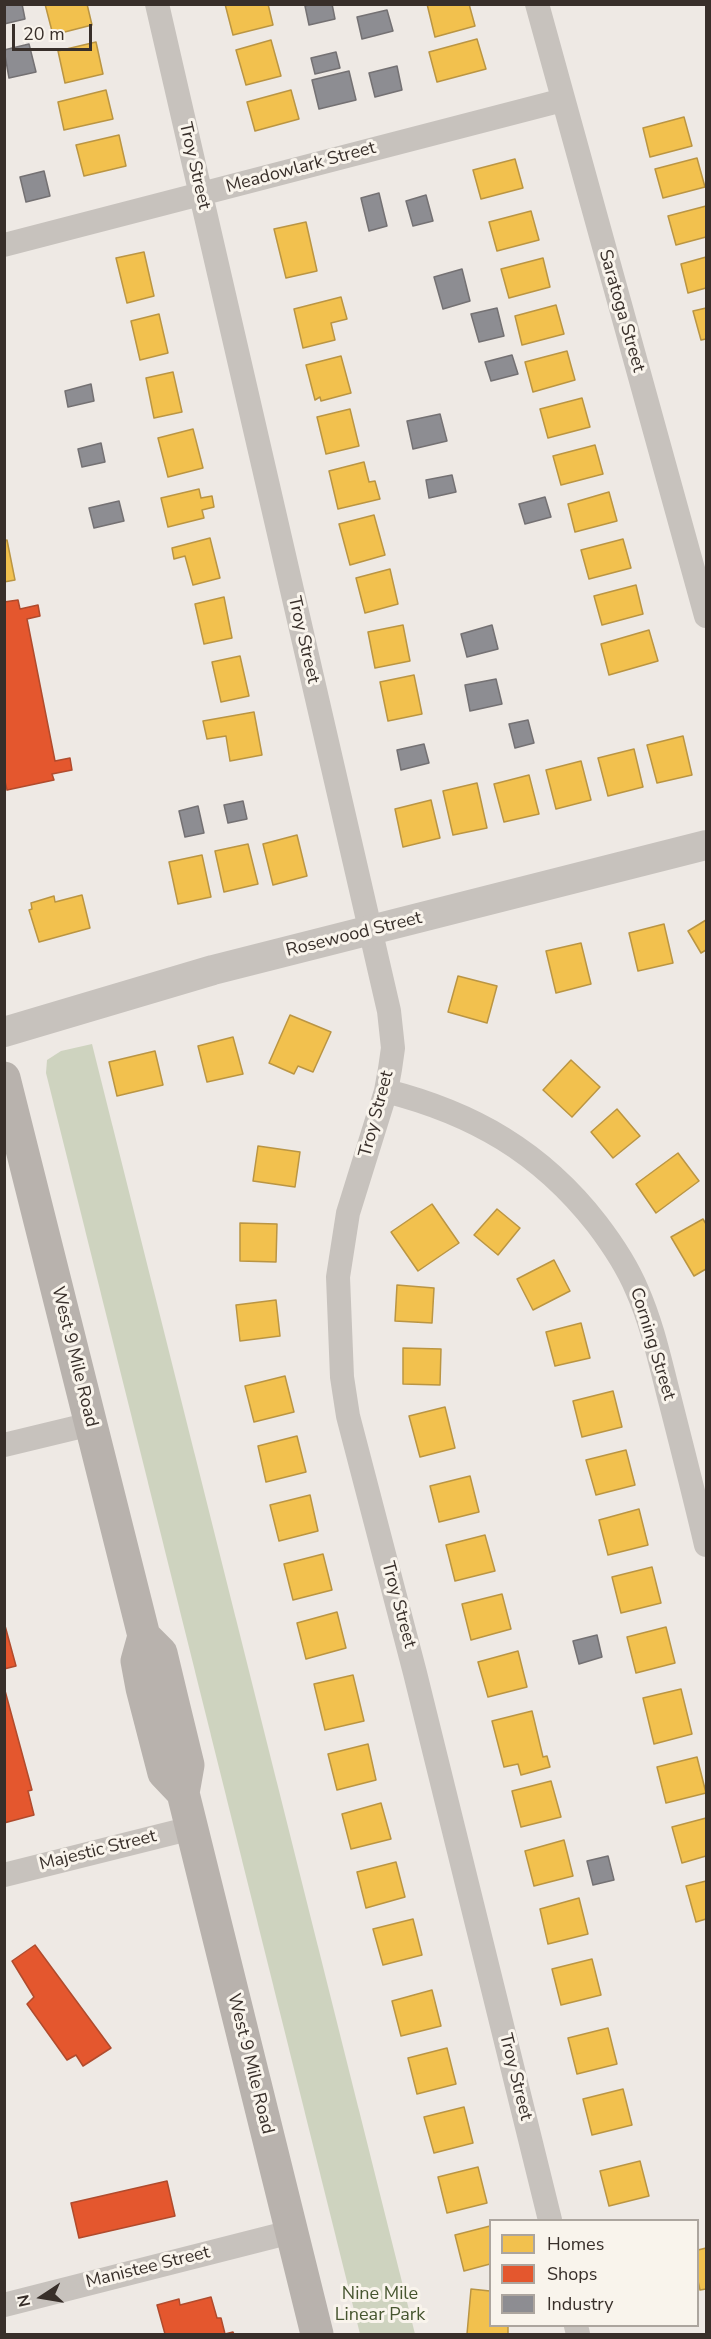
<!DOCTYPE html>
<html>
<head>
<meta charset="utf-8">
<style>
  body { margin:0 }
  #map { position:relative; width:711px; height:2339px; overflow:hidden; background:#eee9e4; font-family:"Nunito Sans",sans-serif }
  canvas { display:block }
  .frame { position:absolute; inset:0; border:6px solid #382f2a; pointer-events:none }
  .legend { position:absolute; left:489px; top:2219px; width:210px; height:108px; box-sizing:border-box; background:#f9f4ec; border:2px solid #aca59e; margin:0; padding:8px 10px; list-style:none; font-size:18px; color:#382f2a }
  .legend li { display:flex; align-items:center; gap:12px; height:30px }
  .legend b { width:30px; border:2px solid #aca59e }
  .north { position:absolute; left:12px; top:2267px; width:60px; height:60px; -webkit-text-stroke:4px #f9f4ec; paint-order:stroke; rotate:258deg; font-size:16px; font-weight:700; line-height:24px; text-align:center; color:#382f2a }
  .north::after { content:''; display:block; margin:auto; width:21px; height:27px; background:#382f2a; clip-path:polygon(50% 0,100% 100%,50% 72%,0 100%) }
  .scale { position:absolute; left:12px; top:24px; width:80px; height:27px; box-sizing:border-box; border:3px solid #382f2a; border-top:0; padding-left:8px; font-size:18px; line-height:21px; white-space:nowrap; color:#382f2a; -webkit-text-stroke:4px #f9f4ec; paint-order:stroke }
</style>
</head>
<body>
<div id="map">
<canvas width="711" height="2339"></canvas>
<div class="frame"></div>
<ul class="legend">
<li><b style="height:16px;background:#f2c14e"></b>Homes</li>
<li><b style="height:16px;background:#e4572e"></b>Shops</li>
<li><b style="height:16px;background:#8d8d92"></b>Industry</li>
</ul>
<div class="north">N</div>
<div class="scale">20 m</div>
</div>
<script>
const g = document.querySelector('canvas').getContext('2d');
g.lineJoin = 'round';
function paint(path, color) {
  g.fillStyle = color;
  g.fill(path, 'evenodd');
}
function stroke(path, color, width, dash) {
  g.strokeStyle = color;
  g.lineWidth = width;
  g.lineCap = dash ? 'butt' : 'round';
  g.setLineDash(dash || []);
  g.stroke(path);
}
function write(font, color, halo, rows, align = 'center') {
  g.font = font + ' "Nunito Sans",sans-serif';
  g.lineWidth = 6;
  g.setLineDash([]);
  g.textBaseline = 'middle';
  g.strokeStyle = halo;
  g.fillStyle = color;
  for (const [text, x, y, turn = 0] of rows) {
    g.save();
    g.translate(x, y);
    g.rotate((+turn || 0) * Math.PI / 180);
    g.textAlign = isNaN(turn) ? turn : align;
    if (halo) g.strokeText(text, 0, 0);
    g.fillText(text, 0, 0);
    g.restore();
  }
}
const green = new Path2D(`
  M92 1044 415 2334H360L46 1073 47 1060 61 1051Z`);
const homes = new Path2D(`
  M45 4H87L92 25 53 35Z
  M225 4H268L273 25 233 35Z
  M427 4H469L475 26 435 37Z
  M477 39 486 69 437 82 429 52Z
  M271 40 281 76 246 85 236 50Z
  M96 42 103 74 65 83 58 51Z
  M106 90 113 119 64 130 58 102Z
  M291 90 299 119 255 131 247 102Z
  M684 117 692 146 650 157 643 128Z
  M119 135 126 166 84 176 76 145Z
  M697 158 705 187 663 198 655 169Z
  M515 159 523 188 481 199 473 170Z
  M706 206V237L676 245 668 216Z
  M531 211 539 240 497 251 489 222Z
  M306 222 317 271 286 278 274 229Z
  M144 252 154 296 127 303 116 258Z
  M706 257V288L688 293 681 264Z
  M543 258 550 287 509 298 501 269Z
  M341 297 347 319 331 323 335 340 303 348 294 309Z
  M556 305 564 334 522 345 515 316Z
  M706 308V339L701 340 693 311Z
  M159 314 168 353 140 360 131 321Z
  M567 351 575 380 533 392 525 362Z
  M341 356 351 393 321 401 320 397 315 400 306 365Z
  M173 372 182 412 154 418 146 378Z
  M582 398 590 427 548 438 540 409Z
  M350 409 359 446 326 454 317 417Z
  M193 429 203 468 168 477 158 438Z
  M595 445 603 474 561 485 553 456Z
  M364 462 369 482 375 481 380 499 338 509 329 471Z
  M199 489 201 498 212 496 214 507 202 510 204 518 168 527 161 498Z
  M609 492 617 521 575 532 568 504Z
  M374 515 385 555 350 565 339 524Z
  M210 538 220 578 193 585 185 556 174 559 172 548Z
  M623 539 631 568 589 579 581 550Z
  M7 540 15 580 4 582V541Z
  M390 569 398 604 365 613 356 578Z
  M636 585 643 614 602 625 594 596Z
  M224 597 232 638 204 644 195 604Z
  M403 625 410 661 375 668 368 632Z
  M649 630 658 661 609 675 601 644Z
  M240 656 249 696 221 702 212 662Z
  M414 675 422 714 388 721 380 682Z
  M254 712 262 755 230 761 226 736 207 739 203 721Z
  M683 736 692 775 657 783 647 745Z
  M634 749 643 787 608 796 598 758Z
  M581 761 591 800 556 809 546 770Z
  M529 775 539 814 504 822 494 784Z
  M477 783 487 828 453 835 443 791Z
  M431 800 440 838 403 847 395 809Z
  M297 835 307 876 273 885 263 844Z
  M248 844 258 884 224 892 215 851Z
  M202 855 211 897 178 904 169 862Z
  M82 895 90 928 39 942 29 910 32 909 31 903 54 896 55 902Z
  M706 920V950L701 953 688 931Z
  M664 924 673 963 638 971 629 933Z
  M581 943 591 984 556 993 546 951Z
  M458 976 497 986 487 1023 448 1012Z
  M290 1015 331 1032 313 1072 298 1066 294 1074 269 1063Z
  M233 1037 243 1074 207 1082 198 1046Z
  M155 1051 163 1085 117 1096 109 1062Z
  M571 1060 600 1087 572 1117 543 1090Z
  M617 1109 640 1136 613 1158 591 1132Z
  M258 1146 300 1152 295 1187 253 1181Z
  M678 1153 699 1181 656 1213 636 1184Z
  M432 1204 459 1243 418 1271 391 1232Z
  M497 1209 520 1228 498 1255 474 1235Z
  M703 1219 706 1224V1269L694 1276 671 1237Z
  M240 1223 277 1224 276 1262 240 1261Z
  M554 1260 570 1291 533 1310 517 1279Z
  M397 1285 434 1288 432 1323 395 1321Z
  M276 1300 280 1336 240 1341 236 1305Z
  M581 1323 590 1358 555 1366 546 1332Z
  M403 1348 441 1349 440 1385 403 1384Z
  M285 1376 294 1412 254 1422 245 1386Z
  M613 1391 622 1427 582 1437 573 1401Z
  M445 1407 455 1448 420 1457 409 1416Z
  M297 1436 306 1472 266 1482 258 1446Z
  M626 1450 635 1485 596 1495 586 1460Z
  M470 1476 479 1512 439 1522 430 1486Z
  M310 1495 318 1531 279 1541 270 1505Z
  M639 1509 648 1545 608 1555 599 1520Z
  M485 1535 495 1571 455 1581 446 1545Z
  M323 1554 332 1590 293 1600 284 1564Z
  M652 1567 661 1603 621 1613 612 1577Z
  M502 1594 511 1629 471 1640 462 1604Z
  M337 1612 346 1648 306 1659 297 1623Z
  M666 1627 675 1663 636 1673 627 1637Z
  M518 1651 527 1687 488 1697 478 1662Z
  M353 1675 364 1721 325 1730 314 1684Z
  M681 1689 692 1734 654 1744 643 1698Z
  M532 1711 543 1757 547 1756 550 1767 521 1775 518 1764 504 1767 492 1721Z
  M368 1744 376 1780 337 1790 328 1754Z
  M697 1757 706 1793 666 1803 657 1767Z
  M551 1781 561 1817 521 1827 512 1791Z
  M381 1803 391 1839 351 1849 342 1814Z
  M706 1818V1856L682 1863 672 1827Z
  M564 1840 573 1876 534 1886 525 1851Z
  M396 1862 405 1897 366 1908 357 1872Z
  M706 1881V1919L696 1922 686 1886Z
  M579 1898 588 1934 548 1944 540 1909Z
  M413 1919 422 1955 383 1965 373 1929Z
  M592 1959 601 1995 561 2005 552 1969Z
  M432 1990 441 2026 401 2036 392 2001Z
  M608 2028 617 2064 577 2074 568 2038Z
  M447 2048 456 2084 417 2094 408 2058Z
  M623 2089 632 2125 592 2135 583 2099Z
  M464 2107 473 2143 434 2153 424 2117Z
  M640 2161 649 2196 609 2206 600 2171Z
  M478 2167 487 2203 447 2213 438 2177Z
  M490 2226V2264L464 2271 455 2235Z
  M706 2248V2289L700 2290 698 2281V2250Z
  M471 2289 490 2291V2326H508V2334H467Z`);
const shops = new Path2D(`
  M18 600 20 609 38 605 40 616 27 619 55 761 70 758 72 770 52 774 54 780 7 790 4 777V602Z
  M4 1622 16 1666 4 1669Z
  M4 1687 32 1790 28 1791 34 1815 4 1823Z
  M35 1945 111 2048 83 2066 76 2055 67 2060 27 2004 34 1997 12 1961Z
  M167 2181 175 2216 79 2238 71 2203Z
  M211 2297 217 2318H221L225 2334 233 2332 234 2334H165L157 2305 179 2299 180 2305Z`);
const industry = new Path2D(`
  M4 4H22L25 19 4 24Z
  M312 4H332L335 19 309 25 305 6Z
  M387 10 393 31 362 39 357 17Z
  M29 44 36 72 9 78 4 50Z
  M336 52 340 68 315 74 311 58Z
  M397 66 402 90 375 97 369 73Z
  M349 71 356 100 319 109 312 80Z
  M44 171 50 196 26 202 20 177Z
  M379 193 387 226 369 231 361 198Z
  M426 195 433 221 413 226 406 201Z
  M462 269 470 301 443 309 434 277Z
  M497 308 504 336 479 342 471 314Z
  M512 355 518 374 491 381 485 362Z
  M91 384 94 401 68 407 65 391Z
  M440 414 447 441 413 449 407 421Z
  M101 443 105 462 82 467 78 449Z
  M452 475 456 492 429 498 426 480Z
  M545 497 551 517 525 524 519 504Z
  M119 501 124 521 94 528 89 508Z
  M492 625 498 649 467 657 461 634Z
  M496 679 502 704 470 711 465 685Z
  M528 720 534 743 515 748 509 724Z
  M424 744 429 763 401 770 397 750Z
  M243 801 247 819 228 823 224 805Z
  M198 806 204 833 185 837 179 811Z
  M597 1635 602 1657 579 1664 573 1641Z
  M608 1856 614 1880 593 1885 587 1861Z`);
const minor = new Path2D(`
  M157 4 389 1011 393 1048 390 1069 386 1091 348 1213 338 1277 342 1377 348 1416 415 1673 550 2220
  M537 4 706 616
  M4 245 563 100
  M386 1091C473 1113 541 1152 597 1224 613 1245 627 1266 637 1290 653 1326 661 1366 671 1404 683 1451 695 1498 706 1545
  M4 1445 91 1424
  M4 1875 192 1828
  M4 2305 291 2232
  M576 2326 578 2334`);
const tertiary = new Path2D(`
  M4 1032 213 970 706 845`);
const secondary = new Path2D(`
  M4 1078 144 1636 161 1653 172 1699 188 1765 183 1793 317 2334
  M144 1636 137 1661 142 1688 164 1773 183 1793`);
const streetNames = [
  ["Troy Street",194,166,77],
  ["Meadowlark Street",301,168,-15],
  ["Saratoga Street",621,311,74],
  ["Troy Street",303,640,77],
  ["Rosewood Street",354,935,-14],
  ["Troy Street",377,1114,-75],
  ["Corning Street",652,1344,73],
  ["West 9 Mile Road",74,1357,76],
  ["Troy Street",398,1605,75],
  ["Majestic Street",98,1851,-14],
  ["West 9 Mile Road",250,2064,76],
  ["Troy Street",515,2077,76],
  ["Manistee Street",148,2268,-14]
];
const parkNames = [
  ["Nine Mile",380,2295],
  ["Linear Park",380,2316]
];
paint(green, '#ced3bf');
paint(homes, '#f2c14e');
stroke(homes, '#ba9543', 1.5);
paint(shops, '#e4572e');
stroke(shops, '#b04b2d', 1.5);
paint(industry, '#8d8d92');
stroke(industry, '#747173', 1.5);
stroke(minor, '#c7c2bd', 24);
stroke(tertiary, '#c7c2bd', 30);
stroke(secondary, '#b8b2ad', 33);
write('18px', '#382f2a', '#f9f4ec', streetNames);
write('18px', '#46552f', '#f9f4ec', parkNames);
</script>
</body>
</html>
